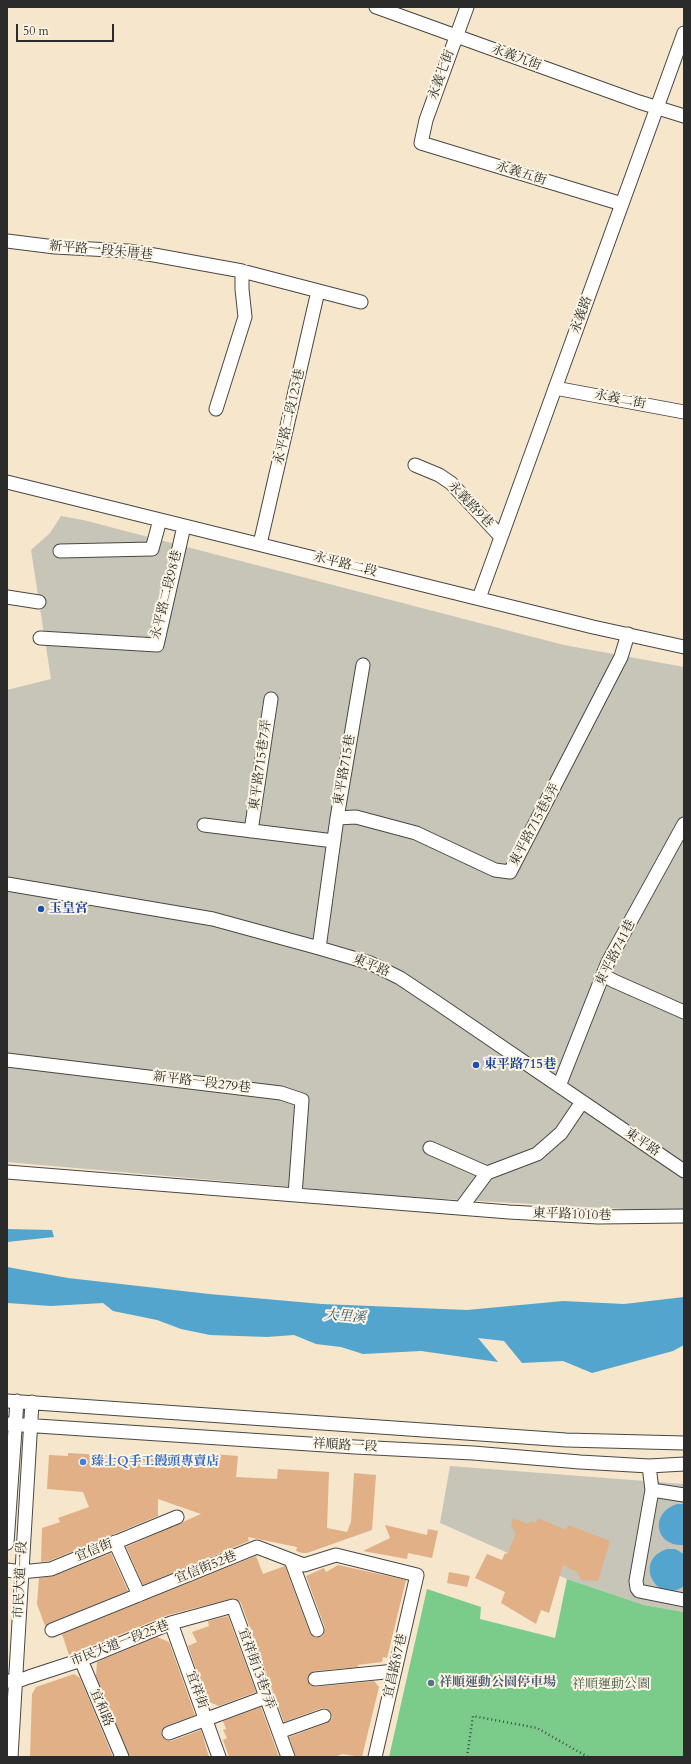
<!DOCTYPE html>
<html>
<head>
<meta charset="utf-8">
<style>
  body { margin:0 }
  #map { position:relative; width:691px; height:1764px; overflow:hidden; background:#f5e6cc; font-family:Cardo,serif }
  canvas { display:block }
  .frame { position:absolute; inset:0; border:8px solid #2b2b2b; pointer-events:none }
  .scale { position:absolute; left:16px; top:24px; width:98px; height:18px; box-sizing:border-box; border:2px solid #2b2b2b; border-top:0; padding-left:5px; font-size:12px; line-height:14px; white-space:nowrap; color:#2b2b2b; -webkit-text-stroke:3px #fcf5e5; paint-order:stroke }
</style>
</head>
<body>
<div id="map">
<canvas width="691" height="1764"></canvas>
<div class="frame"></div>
<div class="scale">50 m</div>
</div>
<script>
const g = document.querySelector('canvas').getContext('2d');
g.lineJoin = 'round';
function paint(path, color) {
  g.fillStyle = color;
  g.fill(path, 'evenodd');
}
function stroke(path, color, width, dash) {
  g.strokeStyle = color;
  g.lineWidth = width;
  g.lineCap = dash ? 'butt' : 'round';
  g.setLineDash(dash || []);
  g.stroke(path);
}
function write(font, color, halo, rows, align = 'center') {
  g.font = font + ' Cardo,"Noto Serif TC",serif';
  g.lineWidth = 4;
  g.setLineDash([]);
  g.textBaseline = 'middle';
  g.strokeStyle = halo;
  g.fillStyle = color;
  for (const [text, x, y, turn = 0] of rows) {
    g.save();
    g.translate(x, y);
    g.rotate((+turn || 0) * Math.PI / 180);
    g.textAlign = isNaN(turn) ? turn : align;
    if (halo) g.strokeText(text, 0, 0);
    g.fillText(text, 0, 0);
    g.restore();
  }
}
const industrial = new Path2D(`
  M61 516 83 520 564 645 684 667V1210L624 1209 407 1197 7 1162V690L51 679 31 550 50 533Z
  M450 1466 684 1484V1612L644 1605 567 1579 440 1523Z`);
const green = new Path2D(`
  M567 1579 644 1605 684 1612V1757H389L427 1589 481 1607 480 1619 555 1638Z`);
const water = new Path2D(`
  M7 1229 52 1230 54 1237 7 1242Z
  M7 1267 68 1278 209 1294 322 1304 467 1310 563 1301 624 1304 684 1297V1345L673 1351 592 1373 563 1361 522 1363 504 1341 478 1338 498 1362 421 1351 363 1354 341 1347 316 1344 294 1335 267 1337 210 1335 181 1329 157 1320 113 1311 103 1303 51 1306 7 1303Z
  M677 1504H684V1545C655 1547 649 1513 677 1504Z
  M667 1549H675L684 1554V1586C657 1606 632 1560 667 1549Z`);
const building = new Path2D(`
  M68 1453 213 1461V1454L238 1456 236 1477 277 1479 278 1469 329 1472 327 1528 347 1532 351 1522 354 1473 376 1475 372 1530 307 1553H302L296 1551 297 1547 248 1537 249 1541 143 1585 126 1547 201 1514 158 1499V1516L49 1561 41 1562 42 1528 60 1522 58 1518 89 1507 83 1492 47 1489 49 1455 68 1456Z
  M513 1518 528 1524 530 1521 536 1523 538 1518 566 1530 568 1525 610 1541 598 1581 581 1580 577 1572 563 1565 549 1613 541 1610 536 1624 501 1603 505 1592 475 1578 487 1554 502 1560 505 1553 507 1554 516 1534 511 1526Z
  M385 1525 427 1535 428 1529 438 1531 432 1558 408 1553 407 1559 363 1551 390 1538Z
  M111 1553 128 1591 49 1623 45 1626 37 1604 39 1578 54 1576Z
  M256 1556 263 1574 285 1566 310 1633 316 1638 323 1635 325 1628 306 1576 324 1568 326 1572 338 1565 406 1580 387 1658 383 1657 382 1662 357 1665 359 1667 314 1671 308 1676 309 1684 315 1687 374 1681 379 1687 362 1757 342 1754 335 1757H296L289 1737 327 1723 332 1718 331 1713 326 1708H322L284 1722 241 1603 235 1598 168 1615 69 1655 62 1634Z
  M449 1572 470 1576 467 1587 447 1583Z
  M228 1616 256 1692 219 1706 209 1702 206 1692H204L188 1646 197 1642 192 1632 209 1626 208 1621Z
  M157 1637 169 1642 195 1715 166 1726 161 1731 162 1736 164 1739 171 1741 201 1730 209 1757H130L96 1676 97 1662Z
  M74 1674 80 1678 113 1757H30L32 1694 36 1687Z
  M261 1707 279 1757H229L223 1740 227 1738 223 1730 226 1729 223 1721Z`);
const path = new Path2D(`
  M467 1757 473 1716 537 1728 588 1757`);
const minor = new Path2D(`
  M376 7 639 102 684 116
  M467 7 426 120 421 143 622 204
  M7 241 55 247 128 251 154 255 242 271 361 302
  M555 388 684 412
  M216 409 245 317 242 289V271
  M415 465 439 475 451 483 501 537
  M7 482 593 627 684 647
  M260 544 318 291
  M60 551 152 549 160 520
  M7 597 39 602
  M479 598 684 33
  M40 638 157 645 184 526
  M337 818 356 817 416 833 495 870 510 872 621 657 628 634
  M204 825 334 841
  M251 831 271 699
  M7 884 213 919 319 948 370 963 400 978 436 1002 684 1171
  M319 948 337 818 363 665
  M603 975 614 981 684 1012
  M7 1060 281 1093 302 1100 295 1195
  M559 1086 608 962 684 824
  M430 1148 487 1173
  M7 1172 509 1212 598 1217 684 1216
  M461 1208 487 1173 537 1154 561 1133 582 1102
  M7 1401 566 1440 684 1443
  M7 1424 355 1447 473 1453 580 1462 649 1466 684 1464
  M649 1466 652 1490 636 1581 637 1588 639 1591 684 1600
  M652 1490 684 1495
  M115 1542 139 1595
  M7 1543 17 1401
  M291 1560 304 1565 336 1555 417 1575 375 1757
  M7 1570 21 1572 51 1569 177 1517
  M171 1623 219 1757
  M52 1630 257 1547 291 1560 317 1630
  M81 1660 122 1757
  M315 1679 395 1671
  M7 1681 15 1682 29 1677 81 1660 171 1623 233 1606 288 1757
  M279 1732 324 1716
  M169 1733 266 1697
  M11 1757 32 1402`);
const markers = [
  [41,909,4,"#1a4fb4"],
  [476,1065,4,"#1a4fb4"],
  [83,1462,4,"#3f7fe0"],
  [431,1683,4,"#5c6f8a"]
];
const streetNames = [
  ["永義九街",516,58,20],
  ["永義七街",442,75,-70],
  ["永義五街",521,174,17],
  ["新平路一段朱厝巷",101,251,5],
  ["永義路",582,315,-70],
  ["永義二街",620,400,11],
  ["永平路二段123巷",290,417,-77],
  ["永義路9巷",470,505,46],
  ["永平路二段",345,565,14],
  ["永平路二段98巷",167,595,-76],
  ["東平路715巷7弄",261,765,-82],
  ["東平路715巷",345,770,-80],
  ["東平路715巷8弄",535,825,-62],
  ["東平路741巷",616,953,-63],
  ["東平路",371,966,23],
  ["新平路一段279巷",202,1083,7],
  ["東平路",642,1143,34],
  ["東平路1010巷",572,1215,2],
  ["祥順路一段",345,1446,3],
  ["宜信街",94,1551,-22],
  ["宜信街52巷",206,1568,-22],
  ["市民大道一段",21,1580,-87],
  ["市民大道一段25巷",120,1644,-21],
  ["宜昌路87巷",396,1666,-77],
  ["宜祥街13巷7弄",256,1669,70],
  ["宜祥街",196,1690,70],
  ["宜和路",101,1708,67]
];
const transitNames = [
  ["玉皇宮",49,909],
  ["東平路715巷",484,1065]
];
const shopNames = [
  ["臻士Q手工饅頭專賣店",91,1462]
];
const serviceNames = [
  ["祥順運動公園停車場",439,1683]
];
const parkNames = [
  ["祥順運動公園",611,1685]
];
const waterNames = [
  ["大里溪",345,1317,5]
];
paint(industrial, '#c7c5b8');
paint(green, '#7bcb8b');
paint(water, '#53a5ce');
paint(building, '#e1b086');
stroke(minor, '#494743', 15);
stroke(path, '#494743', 2.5, [1, 3]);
stroke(minor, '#fff', 13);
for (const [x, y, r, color] of markers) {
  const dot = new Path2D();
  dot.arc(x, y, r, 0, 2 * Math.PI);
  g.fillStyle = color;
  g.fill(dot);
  stroke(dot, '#fcf5e5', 1.5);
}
write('13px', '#2b2b2b', '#fcf5e5', streetNames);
write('bold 13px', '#164399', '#fcf5e5', transitNames, 'left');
write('bold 13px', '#366cbe', '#fcf5e5', shopNames, 'left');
write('bold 13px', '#4e5e75', '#fcf5e5', serviceNames, 'left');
write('13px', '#435b48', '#fcf5e5', parkNames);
write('italic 14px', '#3b5c6c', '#fcf5e5', waterNames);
</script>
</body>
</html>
